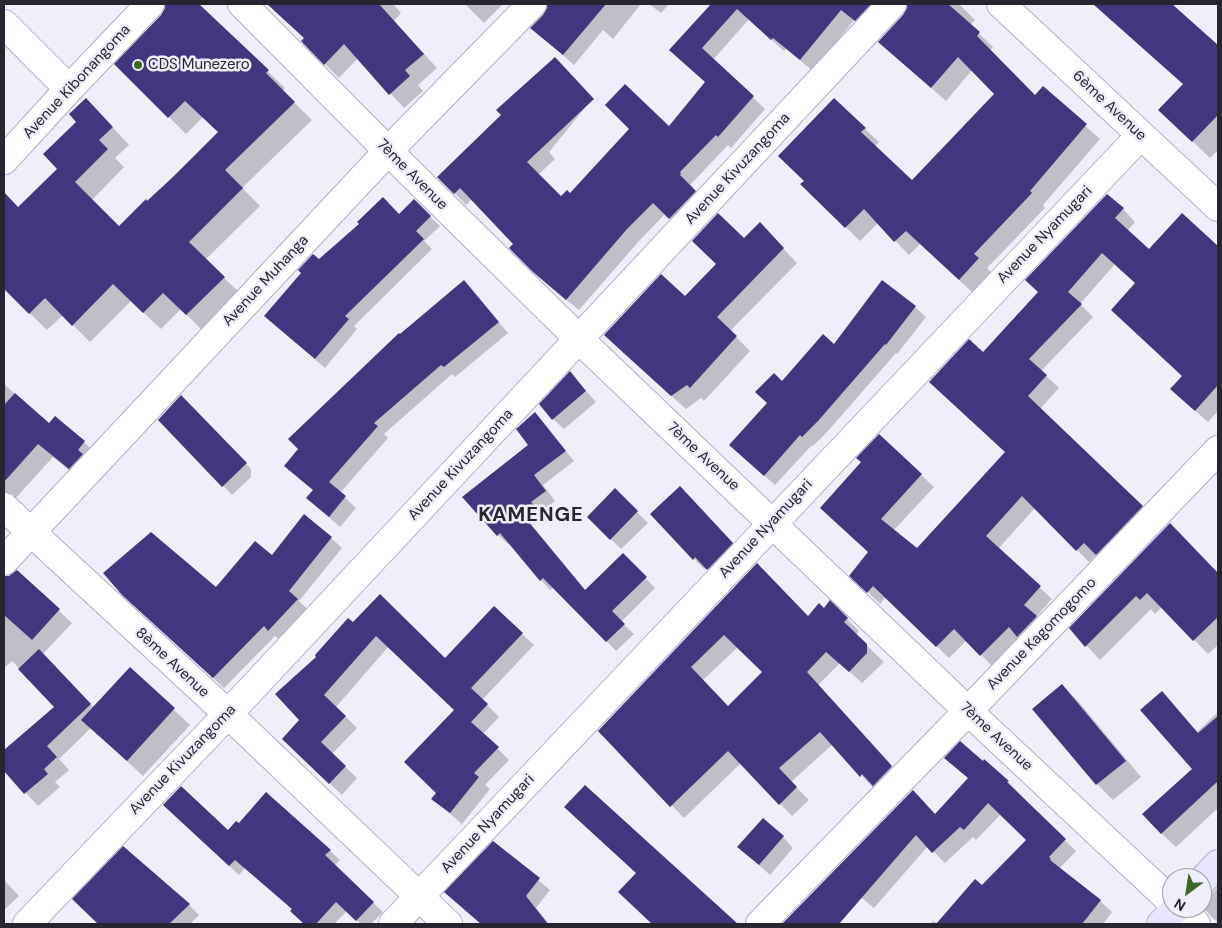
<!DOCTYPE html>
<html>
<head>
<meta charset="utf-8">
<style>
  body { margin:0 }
  #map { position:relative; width:1222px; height:928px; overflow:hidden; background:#efeffb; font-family:"DM Sans",sans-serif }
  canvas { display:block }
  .frame { position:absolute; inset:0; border:5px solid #262630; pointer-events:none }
  .north { position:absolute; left:1162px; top:868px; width:50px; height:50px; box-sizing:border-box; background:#efeffb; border:1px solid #9f9faa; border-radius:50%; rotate:211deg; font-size:14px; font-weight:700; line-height:20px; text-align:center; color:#262630 }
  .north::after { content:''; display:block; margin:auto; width:18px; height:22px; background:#3a6725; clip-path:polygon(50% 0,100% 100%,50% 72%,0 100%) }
</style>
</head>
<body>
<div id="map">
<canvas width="1222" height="928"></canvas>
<div class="frame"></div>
<div class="north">N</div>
</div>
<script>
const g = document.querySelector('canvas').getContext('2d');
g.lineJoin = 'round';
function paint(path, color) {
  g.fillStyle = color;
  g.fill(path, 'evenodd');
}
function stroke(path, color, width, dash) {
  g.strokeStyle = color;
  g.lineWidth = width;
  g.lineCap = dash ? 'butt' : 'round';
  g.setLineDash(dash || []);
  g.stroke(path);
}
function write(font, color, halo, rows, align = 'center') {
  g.font = font + ' "DM Sans",sans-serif';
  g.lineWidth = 5;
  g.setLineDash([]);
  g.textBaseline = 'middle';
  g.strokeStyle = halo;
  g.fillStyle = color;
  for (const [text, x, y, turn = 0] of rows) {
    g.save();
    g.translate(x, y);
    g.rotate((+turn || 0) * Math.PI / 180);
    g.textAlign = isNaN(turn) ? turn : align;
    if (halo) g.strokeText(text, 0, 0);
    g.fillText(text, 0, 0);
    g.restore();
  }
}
const shadow = new Path2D(`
  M166 4H198L285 88 282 91 312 120 242 188 260 206 205 260 242 295 204 332 181 309 161 329 131 301 90 342 63 315 47 330 4 288V252L9 246 4 241V194L18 208 59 169 103 117 129 145 115 158 124 167 92 200 119 228 219 133 203 117 186 134 116 64 162 16 166 8Z
  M268 4H396L394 5 401 13 394 21 437 68 418 85 423 91 404 108 358 58 339 78 302 41 305 38Z
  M465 4H503L484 23Z
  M548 4H641L613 39 603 30 574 65 532 28 544 16 548 9Z
  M649 4H669L661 13Z
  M712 4H775L794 22 809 4H877L867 32 854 20 813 71 786 49 784 51 749 19 713 60 765 109 731 148 728 145 690 185 692 186 691 188 707 203 682 230 665 214 639 241 579 310 547 284 511 248 515 244 472 199 466 205 439 177 593 98 549 152 555 159 538 175 561 197 570 194 669 127 706 83 675 45Z
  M908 4H959L975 20 970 25 993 47 990 51 1035 97 1043 88 1100 139 1043 205 1045 208 987 268 992 273 973 293 920 244 909 255 878 223 860 241 802 184 865 129 879 142 875 146 912 182 996 94 972 70 946 101 894 55Z
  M1093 4H1170L1216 45 1218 43V150L1210 158 1160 110 1184 85Z
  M414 201 440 226 424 241 432 249 354 326 357 329 325 368 275 325 320 261 400 215Z
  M1123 209 1135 222 1127 231 1149 251 1182 215 1218 248V411L1208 422 1184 401V376L1136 283 1115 264 1080 304 1093 317 1041 371 1059 388 1040 409 1154 519 1109 566 1097 554 1089 562 1035 508 998 549 1052 599 1036 617 1049 629 993 667 967 640 949 658 886 597 880 604 851 576 869 553 863 463 879 436 934 487 894 530 917 549 1006 452 983 353Z
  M773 238 797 263 730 331 750 351 704 401 701 398 686 409 619 349 685 298 744 239Z
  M464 282 508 333 455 377 452 374 384 434 388 438 340 493 356 508 340 527 307 498 314 491 296 476Z
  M915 307 926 317 897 354 896 353 828 431 813 446 812 445 775 485 741 455 768 403 834 345Z
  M570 373 596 402 564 429 553 419Z
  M4 384 49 425 81 439 95 453 83 482 53 457 4 511Z
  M181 397 251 469V477L232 495 160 420Z
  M535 414 574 461 543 485 555 501 540 512 542 515 531 524 586 591 623 555 655 588 621 622 634 634 616 651 554 587 550 590 541 580 510 543 508 544 498 535 530 445Z
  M615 490 648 523 621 549 589 517Z
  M691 498 743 554 719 579 707 567 704 569 694 559Z
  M1170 525 1218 575V645L1208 654 1162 607 1155 614 1151 609 1100 660 1071 628Z
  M331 538 342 548 299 601 308 610 280 640 275 636 224 688 134 605 216 589 272 557Z
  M757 564 808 617 824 609 830 602 859 631 856 635 884 662 862 683 840 663 818 685 904 780 873 788 833 744 791 782 809 800 792 816 741 763 684 818 600 731ZM738 647 764 673 728 707 703 680Z
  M17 572 72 623 42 655 94 708 130 669 190 725 143 776 91 728 59 759 69 770 55 782 60 787 38 806 4 769V749L5 750 56 707 12 661 4 668V577H9Z
  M353 624 445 660 522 634 534 645 482 700 499 717 483 734 509 760 485 785 490 789 462 824 433 799 438 793 455 710 389 646 336 707 357 728 332 754 357 778 342 795 300 755 301 720Z
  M1062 686 1078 701 1141 777 1113 800 1097 784 1034 709Z
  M1162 693 1197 732 1218 712V808L1176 847 1161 833 1193 769Z
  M985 761 1008 782 1019 793 1018 795 1076 851 1059 869 1100 901 1112 912 1103 924H930L933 921 938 924 975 880 982 886 1027 840 1001 814 976 840 973 837 945 863 928 846 874 908 846 885 935 815 969 779 958 769 983 763Z
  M585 787 735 924H653L633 905 637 873Z
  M174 814 228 832 330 851 340 860 334 866 383 912 371 924H361L347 911 334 924H305L292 911 293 910 245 868 239 875Z
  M783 837 793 848 770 875 739 847Z
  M494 843 550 890 536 908 549 924H488L486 923 481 924 457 903Z
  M4 880 19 896 4 910Z
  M1218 888V923L1202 907V898L1207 897Z
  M189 905 199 915 190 924H96L98 923Z`);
const building = new Path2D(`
  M165 4H199L269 70 266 73 295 102 225 170 243 188 189 242 225 277 186 315 163 293 143 313 113 284 72 326 45 298 29 314 4 289V192L18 207 57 169 43 154 76 122 69 114 86 98 113 127 99 140 108 149 75 182 119 226 146 199 147 201 173 177 218 132 185 101 168 118 114 64 161 15 165 8Z
  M267 4H379L424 54 405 70 410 76 389 95 344 44 324 65 301 41 304 38Z
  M547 4H606L563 55 530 28 543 15 547 8Z
  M711 4H871L855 21 841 10 800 60 773 38 771 40 737 9 702 48 754 96 718 137 716 135 680 172 681 174 680 175 696 191 669 219 653 203 627 229 566 300 533 272 509 248 513 244 460 188 454 194 437 177 501 115 496 110 555 57 594 99 527 162 561 196 567 190 570 193 629 129 605 105 625 84 669 126 705 82 669 50Z
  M907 4H948L980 32 977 36 1035 95 1043 86 1087 124 1030 191 1032 193 974 254 979 258 959 280 906 231 894 242 864 209 845 228 800 184 804 181 778 156 834 98 866 128 861 132 912 180 994 94 958 57 931 88 878 42 903 15 907 8Z
  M1093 4H1172L1218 45V115L1192 142 1158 110 1183 84Z
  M1107 194 1124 208 1115 218 1149 249 1182 213 1218 246V385L1195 411 1170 389 1182 376 1111 310 1135 283 1102 253 1068 292 1082 304 1029 359 1047 375 1028 396 1143 506 1096 555 1084 543 1076 551 1022 496 986 536 1041 586 1024 605 1037 616 1017 637 1009 627 980 656 954 629 936 647 873 586 867 593 849 576 868 552 820 508 861 462 856 458 879 434 922 474 881 519 917 548 1005 452 929 382 969 339 983 352 1038 292 1025 280Z
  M383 197 399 214 414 199 431 216 416 231 424 239 345 316 349 319 315 359 264 316 301 273 298 270 313 254 319 259 359 224 357 222Z
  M718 213 744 238 760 222 784 248 717 317 737 336 690 388 687 385 671 396 604 335 661 274 685 296 716 264 692 241Z
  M464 280 499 322 444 367 441 365 374 423 378 426 329 482 346 496 329 517 306 498 313 490 284 466 298 449 288 439 399 333 400 334Z
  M882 280 916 306 886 345 885 344 818 421 802 437 800 435 764 476 729 445 767 403 755 392 774 373 782 381 823 334 834 344Z
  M570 371 586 391 552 420 539 404Z
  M15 393 49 423 55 416 85 441 78 450 83 454 69 469 38 444 4 482V405Z
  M181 395 247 463 222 487 158 420Z
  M535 412 566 451 534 475 546 491 531 502 534 505 522 514 585 590 623 553 647 577 612 611 625 624 606 642 543 578 540 581 500 533 497 536 462 497 528 445 516 429Z
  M680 486 733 543 707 570 695 557 693 560 650 514Z
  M615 488 638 511 610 540 587 517Z
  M304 514 332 537 289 591 298 599 268 631 264 626 213 678 122 595 103 573 151 532 216 587 255 541 272 555Z
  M1170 523 1218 573V617L1193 641 1147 593 1140 600 1136 596 1085 647 1069 628Z
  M757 563 808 616 819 603 824 608 830 600 848 618 844 622 867 644V653L849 672 826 652 807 672 892 766 873 786 862 774 860 777 820 732 779 768 797 787 779 805 728 751 670 807 598 731ZM724 635 762 672 728 706 691 667Z
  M17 570 60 609 32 640 4 615V576H9Z
  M380 594 445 658 494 606 523 633 471 688 488 704 471 722 499 747 474 773 479 777 450 813 431 799 436 793 404 762 454 710 376 636 324 695 346 716 321 742 346 766 329 784 282 739 299 720 275 694 316 657 315 655 348 618 353 622Z
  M39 649 91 704 47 746 57 757 44 769 48 774 24 794 4 771V750L54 707 18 669Z
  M130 667 175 708 127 761 81 720Z
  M1062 684 1126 761 1096 785 1032 709Z
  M1162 691 1198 733 1218 716V781L1161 834 1142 814 1192 769 1140 710Z
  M960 741 983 761 984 759 1009 781 1007 782 1066 839 1049 857 1051 859 1050 860 1101 900 1082 924H936L975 879 982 885 1026 840 988 803 964 830 960 827 932 853 916 835 839 924H782L913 790 935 814 968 778 944 758Z
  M585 785 738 924H652L618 892 636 873 564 807Z
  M181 786 228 830 236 821 239 823 266 792 331 850 325 855 374 902 356 921 336 902 316 924H304L290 911 292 909 235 860 229 866 163 805Z
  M763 818 784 836 759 865 737 847Z
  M493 841 540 878 526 896 548 924H481L444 892Z
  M123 846 190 904 169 924H98L72 899Z`);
const street = new Path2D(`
  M242 4 388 151 579 339 968 711 1172 902
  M1001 4 1218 207
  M4 24 69 89
  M4 160 69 89 150 4
  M4 507 228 714 448 924
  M4 561 388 151 532 4
  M1179 908 1196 924
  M27 924 228 714 892 4
  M393 924 1141 135
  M760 924 968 711 1218 450`);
const secondary = new Path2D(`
  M1202 881 1218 864
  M1161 924 1177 908`);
const markers = [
  [138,65,5,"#3a6725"]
];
const poiNames = [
  ["CDS Munezero",148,65]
];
const streetNames = [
  ["Avenue Kibonangoma",77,82,-47],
  ["6ème Avenue",1109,106,43],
  ["Avenue Kivuzangoma",738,169,-47],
  ["7ème Avenue",412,175,45],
  ["Avenue Nyamugari",1045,235,-46],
  ["Avenue Muhanga",266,281,-47],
  ["7ème Avenue",703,457,43],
  ["Avenue Kivuzangoma",461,465,-47],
  ["Avenue Nyamugari",766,529,-47],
  ["Avenue Kagomogomo",1042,634,-46],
  ["8ème Avenue",172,663,43],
  ["7ème Avenue",996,737,43],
  ["Avenue Kivuzangoma",183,760,-46],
  ["Avenue Nyamugari",488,824,-47]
];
const districtNames = [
  ["KAMENGE",531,516]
];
paint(shadow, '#0003');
paint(building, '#42377f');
stroke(street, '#aeaec9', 30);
stroke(secondary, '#aeaec9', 30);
stroke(street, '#fff', 28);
stroke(secondary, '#e8e6fe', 28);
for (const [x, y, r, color] of markers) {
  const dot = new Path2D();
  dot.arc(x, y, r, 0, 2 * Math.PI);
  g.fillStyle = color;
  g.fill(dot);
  stroke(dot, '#efeffb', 2);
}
write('15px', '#262630', '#efeffb', poiNames, 'left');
write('15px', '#262630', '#efeffb', streetNames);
g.letterSpacing = '1px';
write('bold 20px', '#262630', '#efeffb', districtNames);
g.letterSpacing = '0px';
</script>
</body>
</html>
